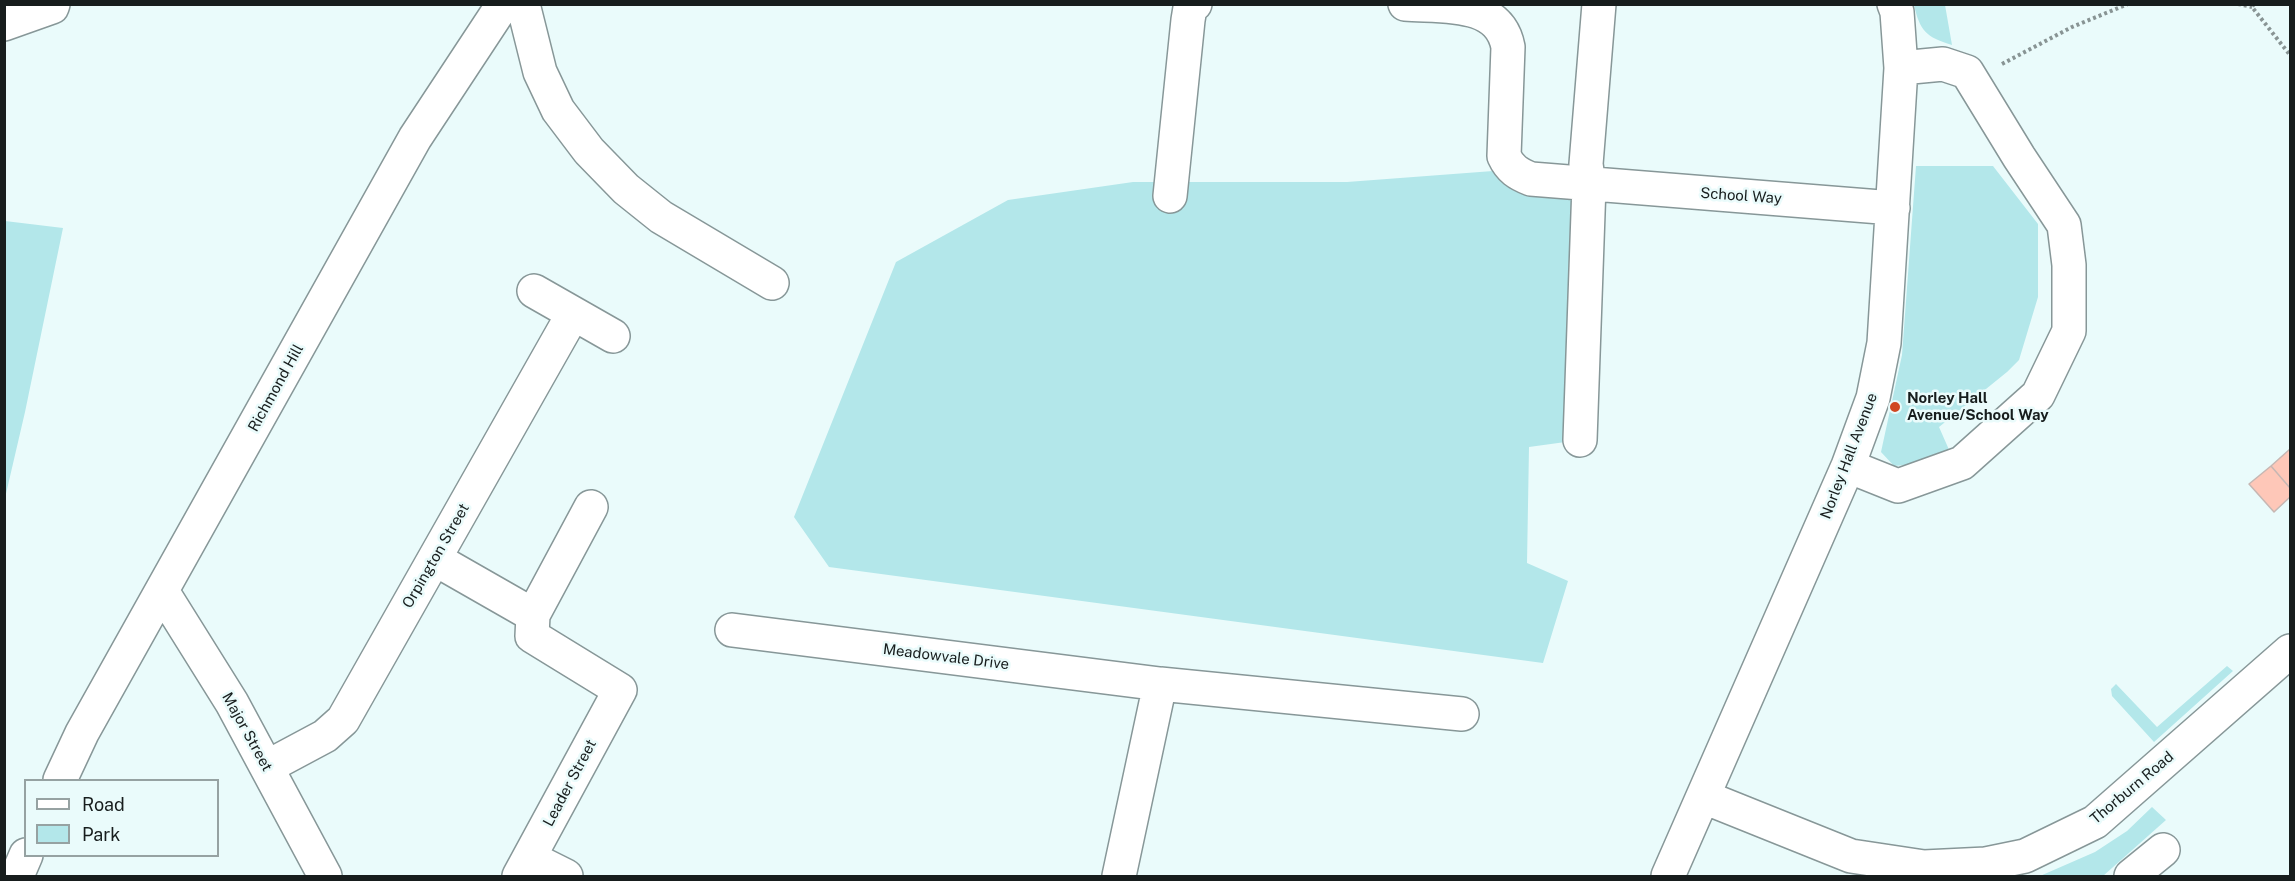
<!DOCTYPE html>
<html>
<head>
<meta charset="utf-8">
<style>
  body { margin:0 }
  #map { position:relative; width:2295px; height:881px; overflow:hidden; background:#eafbfb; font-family:"Public Sans",sans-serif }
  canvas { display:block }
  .frame { position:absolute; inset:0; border:6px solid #171d1d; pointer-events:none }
  .legend { position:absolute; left:24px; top:779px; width:195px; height:78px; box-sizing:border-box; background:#eafbfb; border:2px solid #96a2a2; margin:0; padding:8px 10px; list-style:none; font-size:18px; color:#171d1d }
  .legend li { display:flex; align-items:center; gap:12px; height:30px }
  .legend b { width:30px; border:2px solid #96a2a2 }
</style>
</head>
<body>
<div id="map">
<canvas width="2295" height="881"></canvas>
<div class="frame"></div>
<ul class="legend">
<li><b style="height:8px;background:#fff"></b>Road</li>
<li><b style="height:16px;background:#b3e7ea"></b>Park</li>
</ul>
</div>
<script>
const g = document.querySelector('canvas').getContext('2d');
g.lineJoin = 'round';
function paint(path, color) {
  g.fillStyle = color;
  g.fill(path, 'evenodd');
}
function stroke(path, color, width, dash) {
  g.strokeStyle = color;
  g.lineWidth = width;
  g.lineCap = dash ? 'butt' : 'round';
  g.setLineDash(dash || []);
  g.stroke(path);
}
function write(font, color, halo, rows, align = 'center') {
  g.font = font + ' "Public Sans",sans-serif';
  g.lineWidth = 5;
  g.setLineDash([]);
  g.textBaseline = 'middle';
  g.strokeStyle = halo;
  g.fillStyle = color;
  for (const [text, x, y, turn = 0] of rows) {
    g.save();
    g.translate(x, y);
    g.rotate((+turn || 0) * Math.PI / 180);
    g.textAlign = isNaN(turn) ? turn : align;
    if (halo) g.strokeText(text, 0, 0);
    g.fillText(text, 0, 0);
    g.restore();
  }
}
const green = new Path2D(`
  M1914 5H1945L1952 45C1926 37 1920 31 1914 5Z
  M1586 164 1580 440 1529 447 1527 563 1568 581 1543 663 829 567 794 517 896 262 1008 200 1133 182H1347Z
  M1916 166H1993L2038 224V297L2019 360 2007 372 1939 427 1950 452 1906 465 1894 466 1881 452 1902 355Z
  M5 221 63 228 25 412 5 498Z
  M2227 666 2233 671 2154 742 2112 696 2111 689 2116 684 2157 727Z
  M2152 807 2166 820 2103 876H2040L2095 852 2127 831Z`);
const building = new Path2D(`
  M2290 449V488L2271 466Z
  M2271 466 2290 488V497L2274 512 2249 484Z`);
const path = new Path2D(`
  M2238 4 2252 7
  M2254 4 2252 7 2290 55
  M2002 64 2072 27 2128 4`);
const minor = new Path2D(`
  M523 4 540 72 558 110 589 151 626 189 661 217 772 283
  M1405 4C1443 7 1499 0 1508 47L1504 156C1510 169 1518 174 1531 179L1893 208
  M4 24 52 7 53 4
  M1170 196 1188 20 1190 8 1195 4
  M534 291 613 336
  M1580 440 1589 185 1586 164 1599 4
  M1848 466 1898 486 1962 463 2038 395 2069 331V265L2064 225 2019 157 1967 72 1943 64 1901 68
  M435 559 533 615
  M162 591 232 703 325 876
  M732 630 1160 684 1462 714
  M267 767 325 736 343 720 573 314
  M60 780 82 733 415 138 498 12 505 4
  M1704 797 1851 856 1924 867 1986 864 2025 856 2095 822 2290 651
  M530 858 566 876
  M17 876 26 855
  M519 876 620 690 532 636 533 615 591 507
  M1119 876 1160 684
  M1668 876 1848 466 1873 398 1884 343 1901 68 1897 12 1894 4
  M2131 876 2163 850`);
const markers = [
  [1895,407,6,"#d04722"]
];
const streetNames = [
  ["School Way",1741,196,4],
  ["Richmond Hill",276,388,-61],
  ["Norley Hall Avenue",1849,456,-69],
  ["Orpington Street",436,556,-60],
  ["Meadowvale Drive",946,657,7],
  ["Major Street",247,732,61],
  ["Leader Street",570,783,-62],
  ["Thorburn Road",2132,788,-40]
];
const poiNames = [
  ["Norley Hall",1907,398],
  ["Avenue/School Way",1907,415]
];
paint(green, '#b3e7ea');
paint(building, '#fec7b8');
stroke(building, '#c6b7b3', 1.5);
stroke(minor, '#879798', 36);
stroke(path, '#889494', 4, [3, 3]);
stroke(minor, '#fff', 33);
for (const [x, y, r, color] of markers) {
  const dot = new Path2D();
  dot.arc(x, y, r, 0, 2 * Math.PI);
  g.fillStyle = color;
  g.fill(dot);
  stroke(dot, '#eafbfb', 2);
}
write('15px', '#171d1d', '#eafbfb', streetNames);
write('bold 15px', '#171d1d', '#eafbfb', poiNames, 'left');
</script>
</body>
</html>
